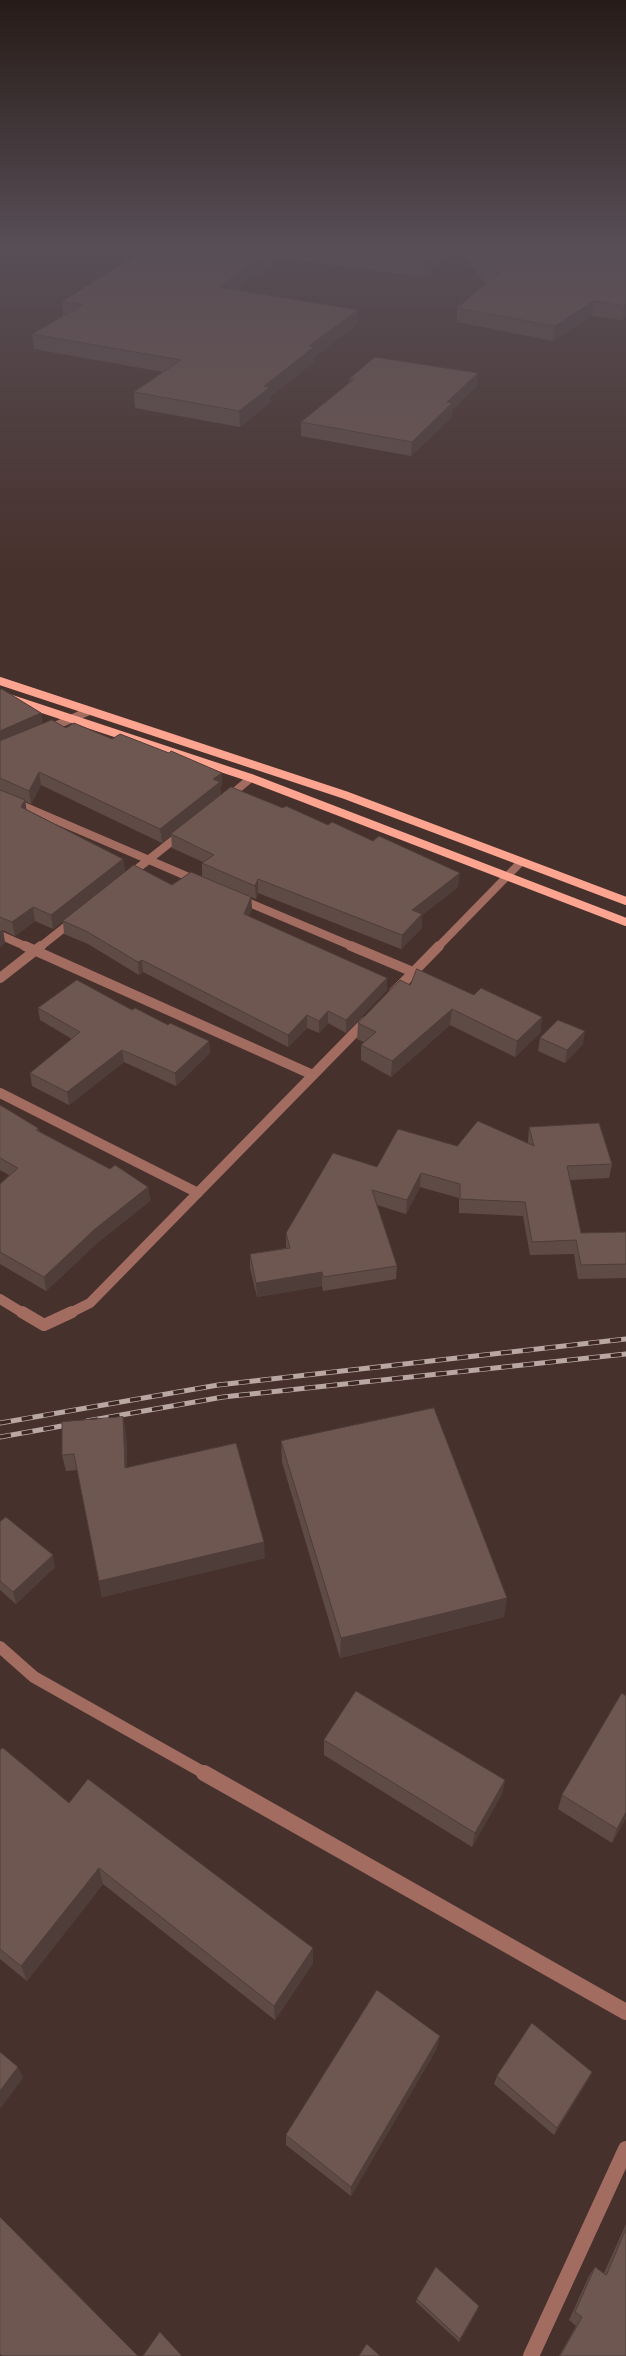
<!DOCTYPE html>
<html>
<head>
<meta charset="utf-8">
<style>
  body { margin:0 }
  canvas { display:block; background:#47312c }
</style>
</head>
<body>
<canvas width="626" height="2356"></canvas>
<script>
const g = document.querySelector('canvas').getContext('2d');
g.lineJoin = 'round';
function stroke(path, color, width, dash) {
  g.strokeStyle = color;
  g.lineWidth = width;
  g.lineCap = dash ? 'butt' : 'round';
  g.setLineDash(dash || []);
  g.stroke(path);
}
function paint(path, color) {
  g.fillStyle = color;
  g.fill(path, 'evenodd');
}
const minorFar3 = new Path2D(`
  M48 729 89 711
  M0 796 198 881
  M227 798 251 778
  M128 876 181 834
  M240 899 354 947
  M0 935 27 947
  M40 947 74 920
  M438 947 521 862`);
const minorFar2 = new Path2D(`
  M25 946 313 1075
  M351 946 413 972
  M0 978 41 946
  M394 992 439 946
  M0 1093 198 1193
  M0 1299 23 1313
  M70 1313 90 1303 366 1021`);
const minorFar1 = new Path2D(`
  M22 1312 44 1325 72 1312
  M0 1647 34 1677 206 1774`);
const minor = new Path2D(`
  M204 1773 626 2012
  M531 2356 626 2149`);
const major = new Path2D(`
  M0 681 345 795 626 901
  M0 695 251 778 626 922`);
const rail = new Path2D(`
  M87 1421 223 1397 626 1354
  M0 1423 218 1385 626 1339
  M0 1437 73 1424`);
const wall = new Path2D(`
  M152 245H626V316L622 320 592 316 553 341 457 322V308L486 284 458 249 423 277 281 258 236 290 358 324 314 357V362L271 396V402L240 427 135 408 134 392 163 372 34 349 32 334 63 316 62 302Z
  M349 379 477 386 452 410V417L411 456 301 436V422L349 384Z
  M0 690 41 713 42 724 66 728 112 739 222 786 220 787 221 795 458 887 422 915V928L401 949 258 893 256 899 251 897 252 909 248 917 387 990 346 1033 328 1023 319 1033 307 1028 288 1047 143 972 139 975 88 944 64 934 63 921 53 929 35 921 15 936 3 930 5 943 0 947ZM41 785 162 843 171 835 172 848 203 862 202 863V876L172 885 125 872 123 859 26 809 25 801 31 804Z
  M410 985 474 995 542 1017 540 1033 515 1057 450 1025 391 1077 361 1060V1045L364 1042 357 1039 358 1023Z
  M38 1008 132 1010 168 1025 209 1041 210 1053 176 1086 124 1062 69 1105 32 1086 30 1073 72 1039 40 1020Z
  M540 1038 583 1044 565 1063 538 1051Z
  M0 1105 38 1128 39 1131 110 1169 148 1187 150 1201 97 1243 46 1291 0 1264V1184L9 1175 0 1170Z
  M529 1127 612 1164 609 1178 570 1180 581 1233 626 1232V1278L578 1279 574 1254 530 1255 523 1216 459 1213V1198L420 1187 406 1214 377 1205 397 1266 396 1279 323 1291 322 1286 257 1297 250 1268V1254L286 1248V1233L377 1167 457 1146 528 1143V1141Z
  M126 1434 127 1468 265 1558 102 1597 77 1470 66 1471 62 1455Z
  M281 1441 504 1617 340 1658 282 1462Z
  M0 1522 55 1567 16 1604 0 1590Z
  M626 1696V1818L612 1843 558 1809 562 1795Z
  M324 1740 505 1780 502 1794 472 1847 324 1755Z
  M0 1750 69 1803 313 1963 275 2020 103 1884 27 1981 0 1959Z
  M437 2048 351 2196 286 2145V2135Z
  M592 2072 588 2080 554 2135 494 2084 497 2076Z
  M626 2224V2356H559L576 2326 569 2320 589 2276 595 2267 604 2273Z
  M417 2299 478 2309 459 2342 416 2302Z`);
const shadedWall = new Path2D(`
  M279 245H280L281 258 220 302 219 287Z
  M447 245H458V249L423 277 424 263Z
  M593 301 592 316 553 341 555 326Z
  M626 304V316L622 320 624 306Z
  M358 310V324L314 357V362L271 396V402L240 427 239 411 264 386 309 346Z
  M478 373 477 386 452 410V417L411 456 412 442 447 402Z
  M41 713 42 726 0 744V731Z
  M39 772 41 785 31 804 29 791Z
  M222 773V786L220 787 221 795 171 834V835L162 843 160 829 213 779Z
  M25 800 27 813 21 807Z
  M123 859 125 872 53 929 51 915Z
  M460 873 458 887 422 915V928L401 949 402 935 412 910Z
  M258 879V893L256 899 255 886Z
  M251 897 252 909 244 927V914Z
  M33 907 35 921 15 936 12 922Z
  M3 930 5 943 0 947V931Z
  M142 960 143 972 139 975 138 962Z
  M387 978V990L346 1033V1020Z
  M452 1009 450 1025 391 1077 392 1061Z
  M328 1011V1023L319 1033V1021Z
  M307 1015V1028L288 1047V1035Z
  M542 1017 540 1033 515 1057 517 1041Z
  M585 1031 583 1044 565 1063 567 1050Z
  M209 1041 210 1053 176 1086 175 1073Z
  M122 1050 124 1062 69 1105 67 1092Z
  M421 1173 420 1187 406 1214 407 1200Z
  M148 1187 150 1201 97 1243 46 1291 44 1277 95 1229Z
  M322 1272V1286L257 1297 256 1283Z
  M123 1417 126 1434 128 1484 125 1468Z
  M264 1542 265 1558 102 1597 99 1581Z
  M53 1555 55 1567 16 1604 13 1592Z
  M507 1598 504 1617 340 1658 341 1638Z
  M505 1780 502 1794 472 1847 475 1833Z
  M626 1812V1818L612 1843 617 1829Z
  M99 1868 103 1884 27 1981 21 1966Z
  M313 1948V1963L275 2020 274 2006Z
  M440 2036 437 2048 351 2196V2187Z
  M18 2067 23 2078 0 2109V2091Z
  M592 2072 588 2080 554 2135 557 2128Z`);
const building = new Path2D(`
  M152 245H279L219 287 358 310 309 346 314 347 264 386 270 387 239 411 134 392 181 360 32 334 83 305 62 302Z
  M286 245H447L424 263Z
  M466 245H626V304L624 306 593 301 555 326 457 308 499 273 488 271Z
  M375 357 478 373 447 402 452 403 412 442 301 422 354 379H349Z
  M2 689 41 713 0 731V690Z
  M52 720 66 728 74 723 112 739 120 734 169 753 171 751 222 773 213 779 220 782 160 829 39 772 29 791 0 778V741Z
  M231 787 283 808 286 806 328 825 332 822 373 841 379 836 460 873 412 910 422 914 402 935 258 879 255 886 202 863 214 855 171 834Z
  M0 790 25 800 21 807 123 859 51 915 33 907 12 922 0 917Z
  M134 865 172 885 191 872 251 897 244 914 387 978 346 1020 328 1011 319 1021 307 1015 288 1035 142 960 138 962 86 931 63 921Z
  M417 969 474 995 481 988 542 1017 517 1041 452 1009 392 1061 361 1045 376 1032 358 1023 400 980 410 985Z
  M77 980 132 1010 135 1008 168 1025 170 1023 209 1041 175 1073 122 1050 67 1092 30 1073 80 1032 38 1008Z
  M558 1020 585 1031 567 1050 540 1038Z
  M0 1105 38 1128 36 1130 110 1169 115 1165 148 1187 95 1229 44 1277 0 1252V1184L18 1168 0 1158Z
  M478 1121 534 1146 529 1127 599 1123 612 1164 567 1166 581 1233 626 1232V1264L581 1265 576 1240 532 1242 525 1202 460 1199V1184L421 1173 407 1200 372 1190 397 1266 323 1277 322 1272 256 1283 250 1254 290 1248 286 1233 333 1153 377 1167 398 1129 457 1146Z
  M434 1408 507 1598 341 1638 281 1441Z
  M123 1417 125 1468 236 1443 264 1542 99 1581 74 1454 62 1455V1422Z
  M6 1517 53 1555 13 1592 0 1581V1522Z
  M356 1691 505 1780 475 1833 324 1740Z
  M622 1693 626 1696V1812L617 1829 562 1795Z
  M3 1748 69 1803 88 1779 313 1948 274 2006 99 1868 21 1966 0 1949V1750Z
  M377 1990 440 2036 351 2187 286 2135Z
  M532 2023 592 2072 557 2128 497 2076Z
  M0 2052 18 2067 0 2091Z
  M0 2217 138 2356H2L0 2354Z
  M626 2229V2356H560L582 2317 575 2312 595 2267 606 2275Z
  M436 2267 479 2306 460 2339 417 2299Z
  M160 2332 182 2356H143Z
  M367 2344 380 2356H359Z`);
stroke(minorFar3, '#a26c60', 8);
stroke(minorFar2, '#a26c60', 10);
stroke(minorFar1, '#a26c60', 12);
stroke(minor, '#a26c60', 16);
stroke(major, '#fea591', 8);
stroke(rail, '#b9a7a3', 5);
stroke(rail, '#3c2722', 3.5, [11]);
paint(wall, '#5f4b46');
paint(shadedWall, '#4e3d39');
paint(building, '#6f5751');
stroke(building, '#4e3d39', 1);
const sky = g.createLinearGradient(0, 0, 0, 575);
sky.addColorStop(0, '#271b18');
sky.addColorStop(0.43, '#584e56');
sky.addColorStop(1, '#584e5600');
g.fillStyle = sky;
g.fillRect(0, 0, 626, 575);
</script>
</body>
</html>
